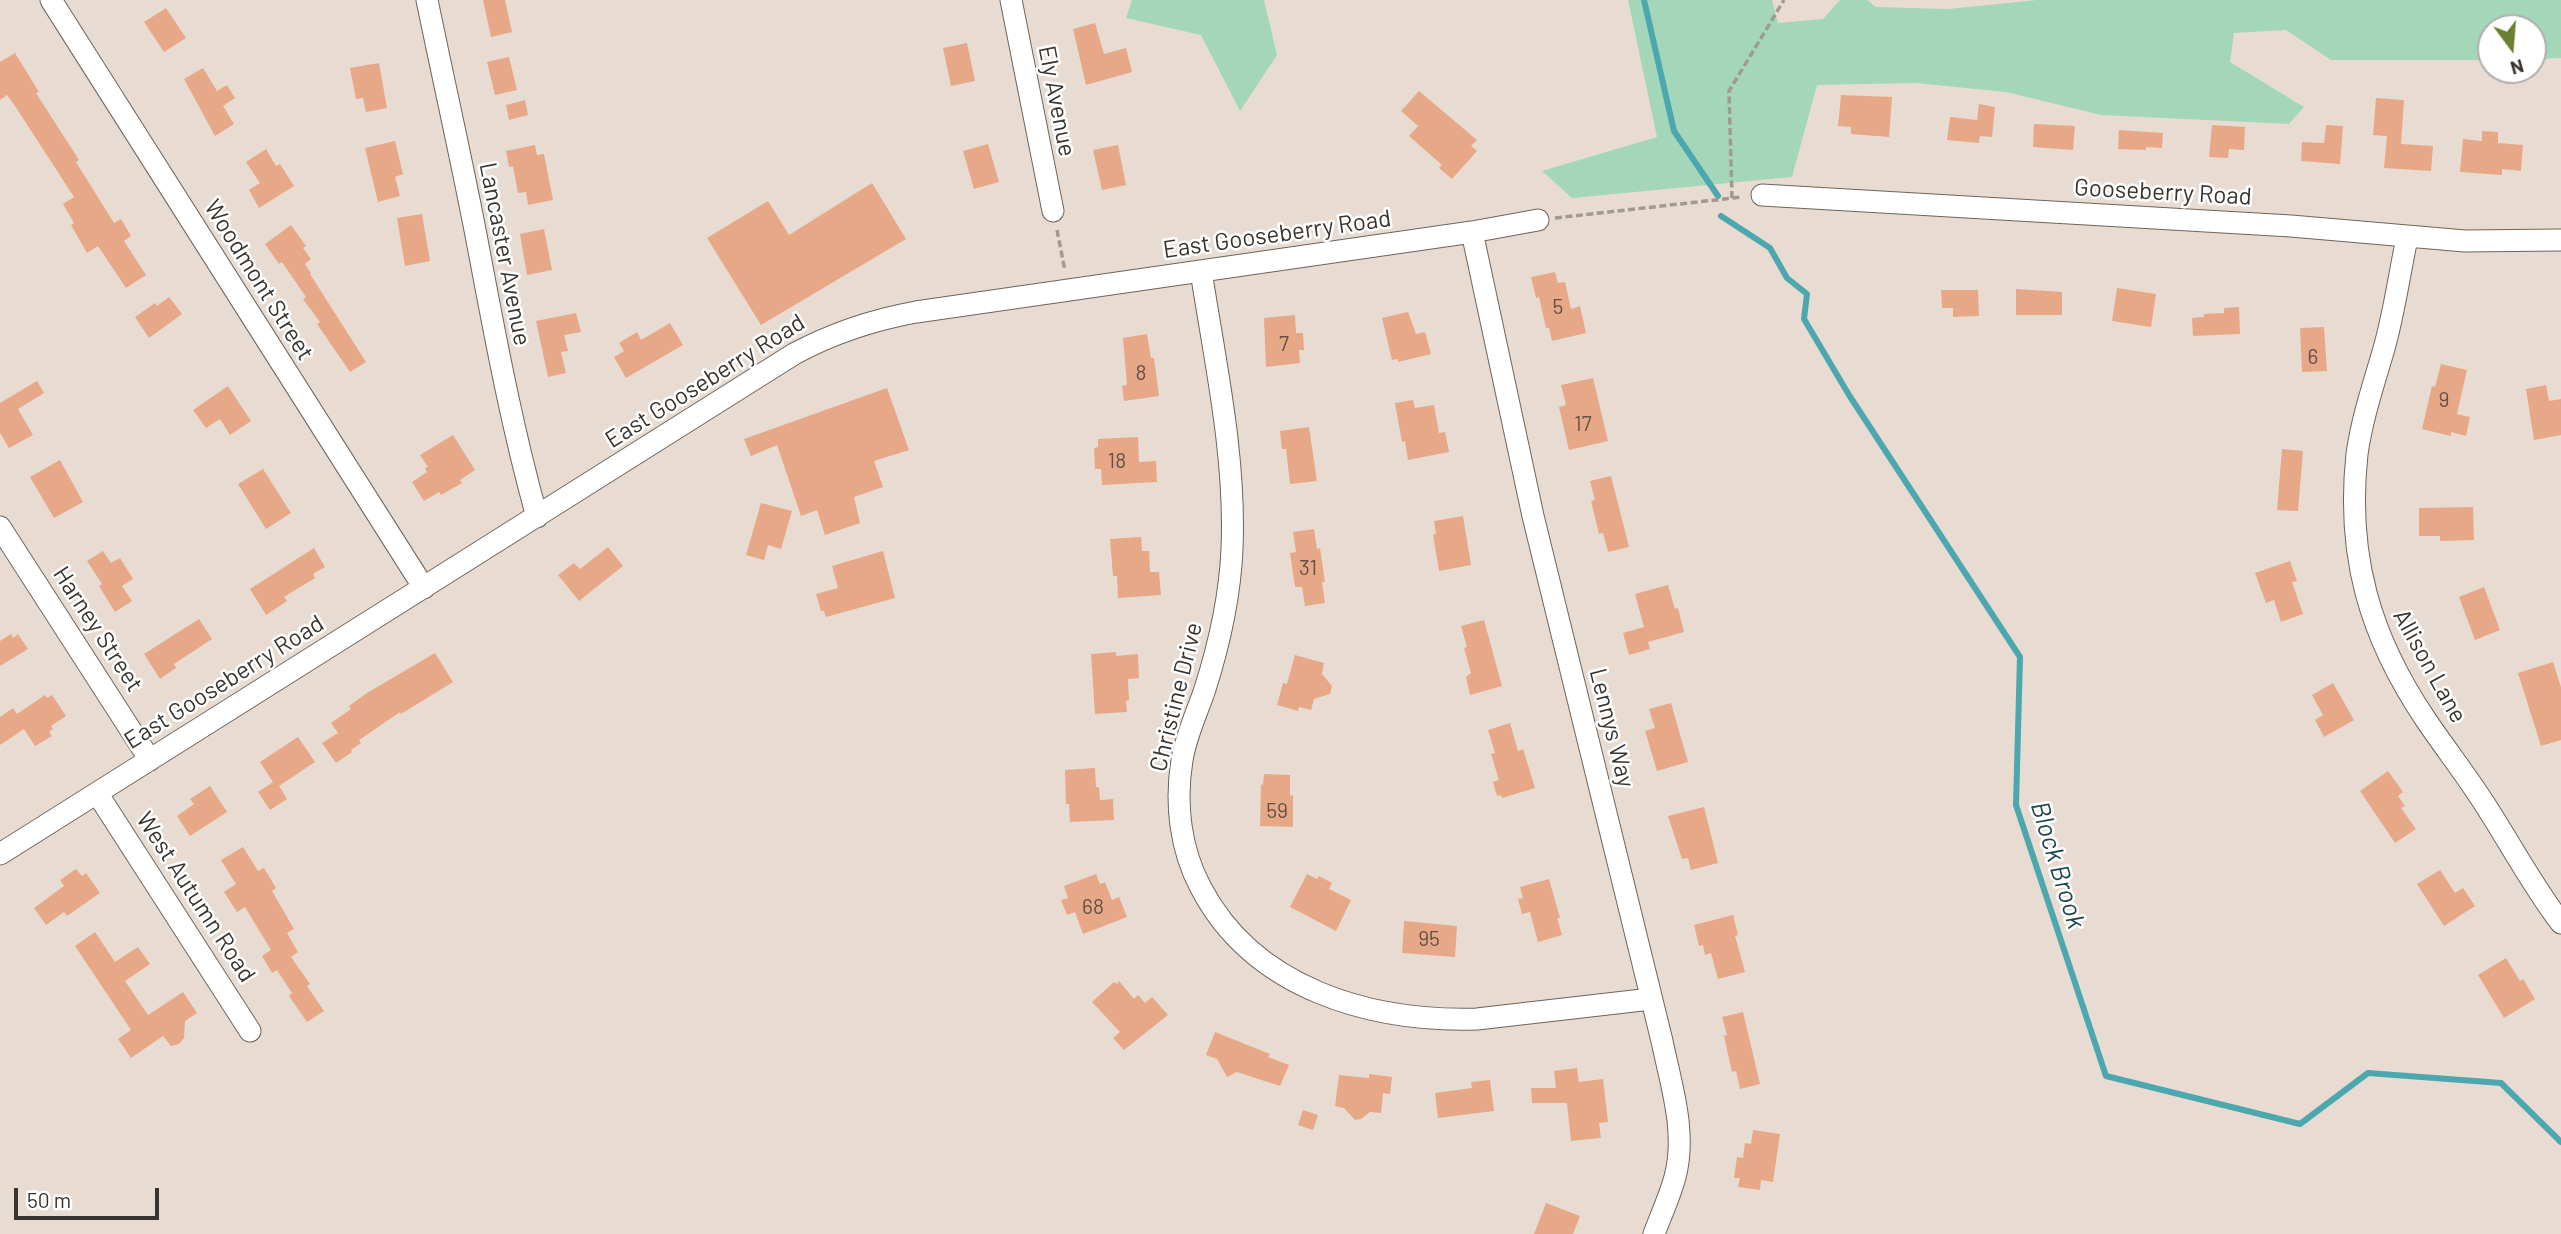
<!DOCTYPE html>
<html>
<head>
<meta charset="utf-8">
<style>
  body { margin:0 }
  #map { position:relative; width:2561px; height:1234px; overflow:hidden; background:#e8dcd2; font-family:Barlow,sans-serif }
  canvas { display:block }
  .north { position:absolute; left:2477px; top:14px; width:70px; height:70px; box-sizing:border-box; background:#fff; border:2px solid #afaeac; border-radius:50%; rotate:164deg; font-size:19px; font-weight:700; line-height:28px; text-align:center; color:#383430 }
  .north::after { content:''; display:block; margin:auto; width:24px; height:32px; background:#6a8032; clip-path:polygon(50% 0,100% 100%,50% 72%,0 100%) }
  .scale { position:absolute; left:14px; top:1188px; width:145px; height:32px; box-sizing:border-box; border:4px solid #383430; border-top:0; padding-left:9px; font-size:21px; line-height:24px; white-space:nowrap; color:#383430; -webkit-text-stroke:5px #fff; paint-order:stroke }
</style>
</head>
<body>
<div id="map">
<canvas width="2561" height="1234"></canvas>
<div class="north">N</div>
<div class="scale">50 m</div>
</div>
<script>
const g = document.querySelector('canvas').getContext('2d');
g.lineJoin = 'round';
function paint(path, color) {
  g.fillStyle = color;
  g.fill(path, 'evenodd');
}
function stroke(path, color, width, dash) {
  g.strokeStyle = color;
  g.lineWidth = width;
  g.lineCap = dash ? 'butt' : 'round';
  g.setLineDash(dash || []);
  g.stroke(path);
}
function write(font, color, halo, rows, align = 'center') {
  g.font = font + ' Barlow,sans-serif';
  g.lineWidth = 5;
  g.setLineDash([]);
  g.textBaseline = 'middle';
  g.strokeStyle = halo;
  g.fillStyle = color;
  for (const [text, x, y, turn = 0] of rows) {
    g.save();
    g.translate(x, y);
    g.rotate((+turn || 0) * Math.PI / 180);
    g.textAlign = isNaN(turn) ? turn : align;
    if (halo) g.strokeText(text, 0, 0);
    g.fillText(text, 0, 0);
    g.restore();
  }
}
const green = new Path2D(`
  M1132 0H1264L1277 55 1240 111 1201 35 1126 18Z
  M1628 0H1772L1778 23 1823 19 1840 0H1867L1876 7 1949 9 2037 0H2561V58L2533 59V28H2491V60H2331L2286 30 2234 33 2230 62 2304 107 2289 124 2101 115 2006 92 1916 83 1817 85 1792 177 1572 198 1542 171 1657 137Z`);
const stream = new Path2D(`
  M1644 0 1674 131 1718 196
  M1721 216 1770 248 1787 278 1807 294 1804 319 1849 395 2020 657 2016 805 2106 1076 2300 1124 2368 1073 2501 1083 2561 1142`);
const building = new Path2D(`
  M483 0H505L512 32 491 37Z
  M166 8 186 38 164 52 144 22Z
  M1095 23 1104 54 1126 48 1132 72 1086 85 1073 29Z
  M967 43 975 81 951 86 943 48Z
  M15 53 39 92 36 93 79 160 76 162 114 223 121 219 131 236 124 241 146 275 126 288 98 246 87 253 71 225 74 223 63 204 74 197 15 106 7 95 0 100V62Z
  M509 57 517 90 495 95 487 62Z
  M379 63 387 108 366 112 363 98 356 99 350 68Z
  M203 68 217 91 227 85 235 98 223 106 234 124 215 136 184 79Z
  M1419 91 1477 140 1471 146 1477 151 1452 179 1439 168 1442 165 1409 136 1418 126 1401 111Z
  M1841 95 1892 97 1889 137 1851 134V127L1838 126Z
  M2376 98 2404 100 2401 144 2433 146 2431 171 2384 168 2387 136 2373 135Z
  M525 100 528 115 509 120 506 105Z
  M1979 104 1995 107 1992 137 1980 136 1979 143 1947 140 1950 117 1977 120Z
  M2034 124 2075 126 2073 150 2033 147Z
  M2212 125 2245 127 2244 150 2229 149 2228 158 2209 157Z
  M2326 125 2343 126 2340 164 2301 161 2302 142 2324 143Z
  M2119 130 2163 133 2162 148 2146 147V150L2118 149Z
  M2482 131 2498 132V143L2523 145 2521 171 2502 169V175L2460 172 2463 139 2482 141Z
  M395 141 403 174 395 177 400 196 378 202 365 148Z
  M988 144 999 182 974 189 963 151Z
  M535 145 537 155 544 154 553 200 528 205 526 192 518 193 513 166 509 167 506 151Z
  M1118 145 1126 185 1102 190 1093 150Z
  M266 149 276 166 280 164 294 186 259 208 249 190 260 183 246 162Z
  M872 183 906 239 761 325 707 238 768 201 789 235Z
  M422 214 430 261 405 266 397 218Z
  M291 225 306 246 303 248 311 259 305 264 311 273 310 274 366 362 350 372 317 324 320 322 303 299 306 297 282 262 279 264 265 244Z
  M544 229 552 270 527 275 520 234Z
  M1555 272 1558 283 1565 282 1571 309 1580 306 1586 333 1552 341 1549 328H1546L1539 297 1536 298 1531 277Z
  M2117 288 2156 294 2151 327 2112 321Z
  M2016 289 2062 292V315H2016Z
  M1941 290H1978L1979 316 1953 317V308H1942Z
  M169 297 182 314 149 338 135 317 155 303 157 306Z
  M2239 307 2240 334 2193 336 2192 318 2204 317V314L2224 313V308Z
  M1408 312 1416 334 1425 332 1431 354 1398 362V359L1392 360 1382 318Z
  M576 313 581 332 564 335 568 351 561 352 566 373 548 377 536 321Z
  M1295 315 1296 333H1303L1304 350H1299L1300 363 1266 367 1264 318Z
  M670 323 683 345 626 378 614 357 624 351 619 343 637 332 641 340Z
  M2324 327 2327 371 2302 372 2300 328Z
  M1147 334 1151 358H1154L1159 396 1124 401 1122 386 1127 385 1123 338Z
  M2441 364 2467 370 2457 414 2470 417 2466 436 2451 432V436L2422 429 2432 386 2435 387Z
  M1593 378 1608 441 1569 450 1559 407 1566 405 1561 385Z
  M37 381 44 393 18 409 33 435 9 448 0 433V403Z
  M2546 385 2549 401 2561 399V435L2534 440 2526 389Z
  M228 386 251 421 230 435 220 419 206 428 193 410Z
  M887 388 909 450 874 461 883 487 854 497 860 523 825 535 817 510 801 516 777 445 751 456 744 439Z
  M1413 400 1415 408 1434 405 1439 433 1445 432 1449 452 1408 460 1405 441 1402 442 1395 403Z
  M1309 427 1317 481 1290 484 1286 449H1282L1280 431Z
  M453 435 475 470 460 480 462 483 441 495 439 492 424 501 412 482 427 472 425 468 428 467 420 455Z
  M1138 437 1139 462 1156 461 1157 482 1102 485 1101 469H1095L1094 448 1098 447V439Z
  M2282 449 2303 451 2298 511 2277 510Z
  M60 460 83 502 54 518 30 477Z
  M263 469 291 513 266 529 238 484Z
  M1611 476 1629 547 1608 552 1603 533 1599 534 1591 501 1595 500 1590 481Z
  M761 503 792 511 781 549 768 545 764 560 746 555Z
  M2473 507 2474 540 2440 541V536H2419V508Z
  M1463 516 1471 565 1439 571 1433 535 1436 534 1434 521Z
  M1314 529 1317 549 1320 548 1325 582H1322L1325 603 1305 606 1302 587H1295L1290 553 1296 552 1293 532Z
  M1141 537 1142 551H1149L1150 572H1159L1161 595 1118 598 1117 576H1113L1110 539Z
  M608 547 623 566 579 601 558 575 574 563 580 569Z
  M314 548 325 567 313 574 315 578 284 597 287 601 266 615 250 589Z
  M103 551 111 563 120 558 133 579 122 586 132 601 115 612 99 586 102 584 87 561Z
  M883 551 895 598 826 617 824 611H821L816 594 838 588 832 566Z
  M2290 561 2297 581 2292 582 2303 614 2281 622 2274 600 2266 603 2255 573Z
  M1668 585 1675 609 1678 608 1684 632 1648 642 1650 649 1629 655 1623 633 1644 627 1635 594Z
  M2484 587 2500 630 2475 640 2459 597Z
  M199 619 212 639 174 664 176 668 160 679 144 654Z
  M1484 620 1502 686 1470 695 1466 677 1471 673 1464 648 1467 647 1461 626Z
  M11 634 13 638 18 634 28 649 0 666V641Z
  M1116 652V656L1138 654 1139 678 1128 679 1129 700 1126 701 1127 712 1095 714 1091 654Z
  M435 653 453 682 401 714 400 712 359 740 361 743 351 750 352 752 336 763 322 743 338 733 331 723 351 709 349 706 367 693Z
  M1295 655 1324 663 1322 674 1332 686 1330 694 1314 699 1311 710 1299 707 1298 711 1277 705 1283 683 1287 684Z
  M2553 662 2561 687V740L2541 746 2518 673Z
  M2333 683 2354 720 2324 737 2315 720 2323 715 2312 695Z
  M45 695 47 698 52 695 66 716 51 726 53 729 49 732 52 736 35 746 24 729 0 745V717L13 708 17 714Z
  M1671 703 1688 762 1657 771 1645 731 1655 728 1649 709Z
  M1510 723 1518 751 1523 749 1535 788 1502 798 1501 795 1497 796 1493 782 1499 780 1491 754 1495 753 1488 730Z
  M298 737 315 762 279 786 287 799 270 810 258 792 273 782 260 762Z
  M1095 768 1096 787H1099L1100 800 1113 799 1114 820 1070 822 1069 804H1066L1065 770Z
  M2388 771 2403 792 2398 796 2405 806 2401 808 2416 829 2395 843 2360 791Z
  M1264 774 1290 775V796L1293 795V827L1260 826 1261 784 1263 785Z
  M210 786 227 812 190 836 177 816 194 804 190 799Z
  M1704 807 1718 863 1691 870 1688 858 1682 859 1668 816Z
  M243 847 258 871 264 868 276 888 272 891 294 929 287 933 298 952 291 957 310 984 307 986 324 1011 307 1022 289 996 292 993 277 970 272 973 262 956 271 950 245 907 237 912 224 892 236 884 221 860Z
  M76 869 82 876 86 873 100 893 67 916 64 912 46 925 34 908 64 886 60 880Z
  M2440 870 2455 893 2463 888 2475 906 2444 926 2417 884Z
  M1096 874 1100 884 1105 882 1112 900 1119 897 1127 917 1083 934 1075 912 1067 915 1061 900 1068 898 1064 886Z
  M1307 874 1317 879 1319 876 1332 883 1329 889 1351 900 1336 931 1290 907Z
  M1549 879 1560 918H1557L1562 935 1538 942 1530 912 1522 914 1518 899 1523 898 1520 887Z
  M1733 915 1738 935 1735 936 1745 972 1718 979 1711 953 1705 955 1703 945 1699 946 1694 925Z
  M1404 921 1457 926 1455 957 1402 953Z
  M95 932 115 962 138 947 150 964 125 981 148 1015 183 992 197 1013 185 1021 184 1038 179 1044 171 1046 163 1036 131 1058 118 1039 131 1030 75 946Z
  M2506 958 2520 981 2523 979 2535 999 2504 1018 2478 975Z
  M1119 981 1134 999 1138 995 1145 1003 1152 997 1168 1015 1124 1050 1113 1038 1120 1032 1092 1002 1114 982 1117 984Z
  M1743 1012 1760 1084 1740 1089 1736 1071 1732 1072 1724 1036 1727 1035 1722 1017Z
  M1215 1032 1270 1054 1268 1057 1289 1065 1280 1086 1237 1072 1227 1077 1217 1059 1206 1055Z
  M1577 1068 1579 1082 1603 1079 1608 1122 1599 1123 1601 1138 1571 1141 1567 1103H1532L1531 1088H1556L1554 1071Z
  M1369 1074 1392 1077 1390 1094 1383 1093 1381 1113 1370 1112 1361 1119 1355 1120 1344 1108 1335 1106 1339 1075 1369 1078Z
  M1490 1080 1494 1111 1438 1118 1435 1093 1472 1088 1471 1082Z
  M1303 1110 1318 1115 1313 1130 1298 1125Z
  M1753 1130 1780 1134 1773 1182 1761 1180 1760 1190 1738 1187 1740 1178H1734L1737 1157 1743 1158 1745 1143 1751 1144Z
  M1546 1203 1580 1216 1573 1234H1534Z`);
const path = new Path2D(`
  M1732 198 1729 91 1784 0
  M1555 218 1742 197
  M1057 230 1065 271`);
const minor = new Path2D(`
  M51 0 424 588
  M427 0C443 78 461 157 476 235 494 330 511 424 537 517
  M1011 0 1053 211
  M1762 195 2291 226 2465 241 2561 240
  M1472 232 1533 516 1662 1041C1671 1085 1687 1132 1675 1177 1670 1196 1661 1215 1654 1234
  M2407 238C2399 276 2394 315 2383 352 2373 386 2362 419 2357 454 2346 556 2370 637 2426 720 2445 748 2466 775 2484 803 2510 843 2532 885 2561 923
  M1201 271C1215 362 1236 456 1232 549 1230 596 1219 645 1205 689 1197 713 1186 735 1182 760 1175 803 1180 849 1201 888 1254 989 1370 1022 1477 1019L1651 999
  M0 527 150 760
  M97 793 250 1031
  M0 854 794 354C833 333 872 320 916 312L1472 232 1538 220`);
const numberNames = [
  ["5",1558,307],
  ["7",1284,344],
  ["6",2313,357],
  ["8",1141,373],
  ["9",2444,400],
  ["17",1583,424],
  ["18",1117,461],
  ["31",1308,568],
  ["59",1277,811],
  ["68",1093,907],
  ["95",1429,939]
];
const streetNames = [
  ["Ely Avenue",1057,101,79],
  ["Gooseberry Road",2163,192,3],
  ["East Gooseberry Road",1277,234,-8],
  ["Lancaster Avenue",505,254,79],
  ["Woodmont Street",259,280,58],
  ["East Gooseberry Road",705,381,-32],
  ["Harney Street",98,629,57],
  ["Allison Lane",2430,666,61],
  ["East Gooseberry Road",224,682,-32],
  ["Christine Drive",1176,697,-76],
  ["Lennys Way",1612,728,76],
  ["West Autumn Road",196,897,57]
];
const waterNames = [
  ["Block Brook",2058,865,73]
];
paint(green, '#a4d7ba');
stroke(stream, '#4ca7ae', 6);
paint(building, '#e7a887');
stroke(minor, '#6e645b', 23);
stroke(path, '#a29991', 3.5, [7, 3.5]);
stroke(minor, '#fff', 21);
write('21px', '#645146', null, numberNames);
write('24px', '#383430', '#fff', streetNames);
write('italic 26px', '#1c4649', '#fff', waterNames);
</script>
</body>
</html>
